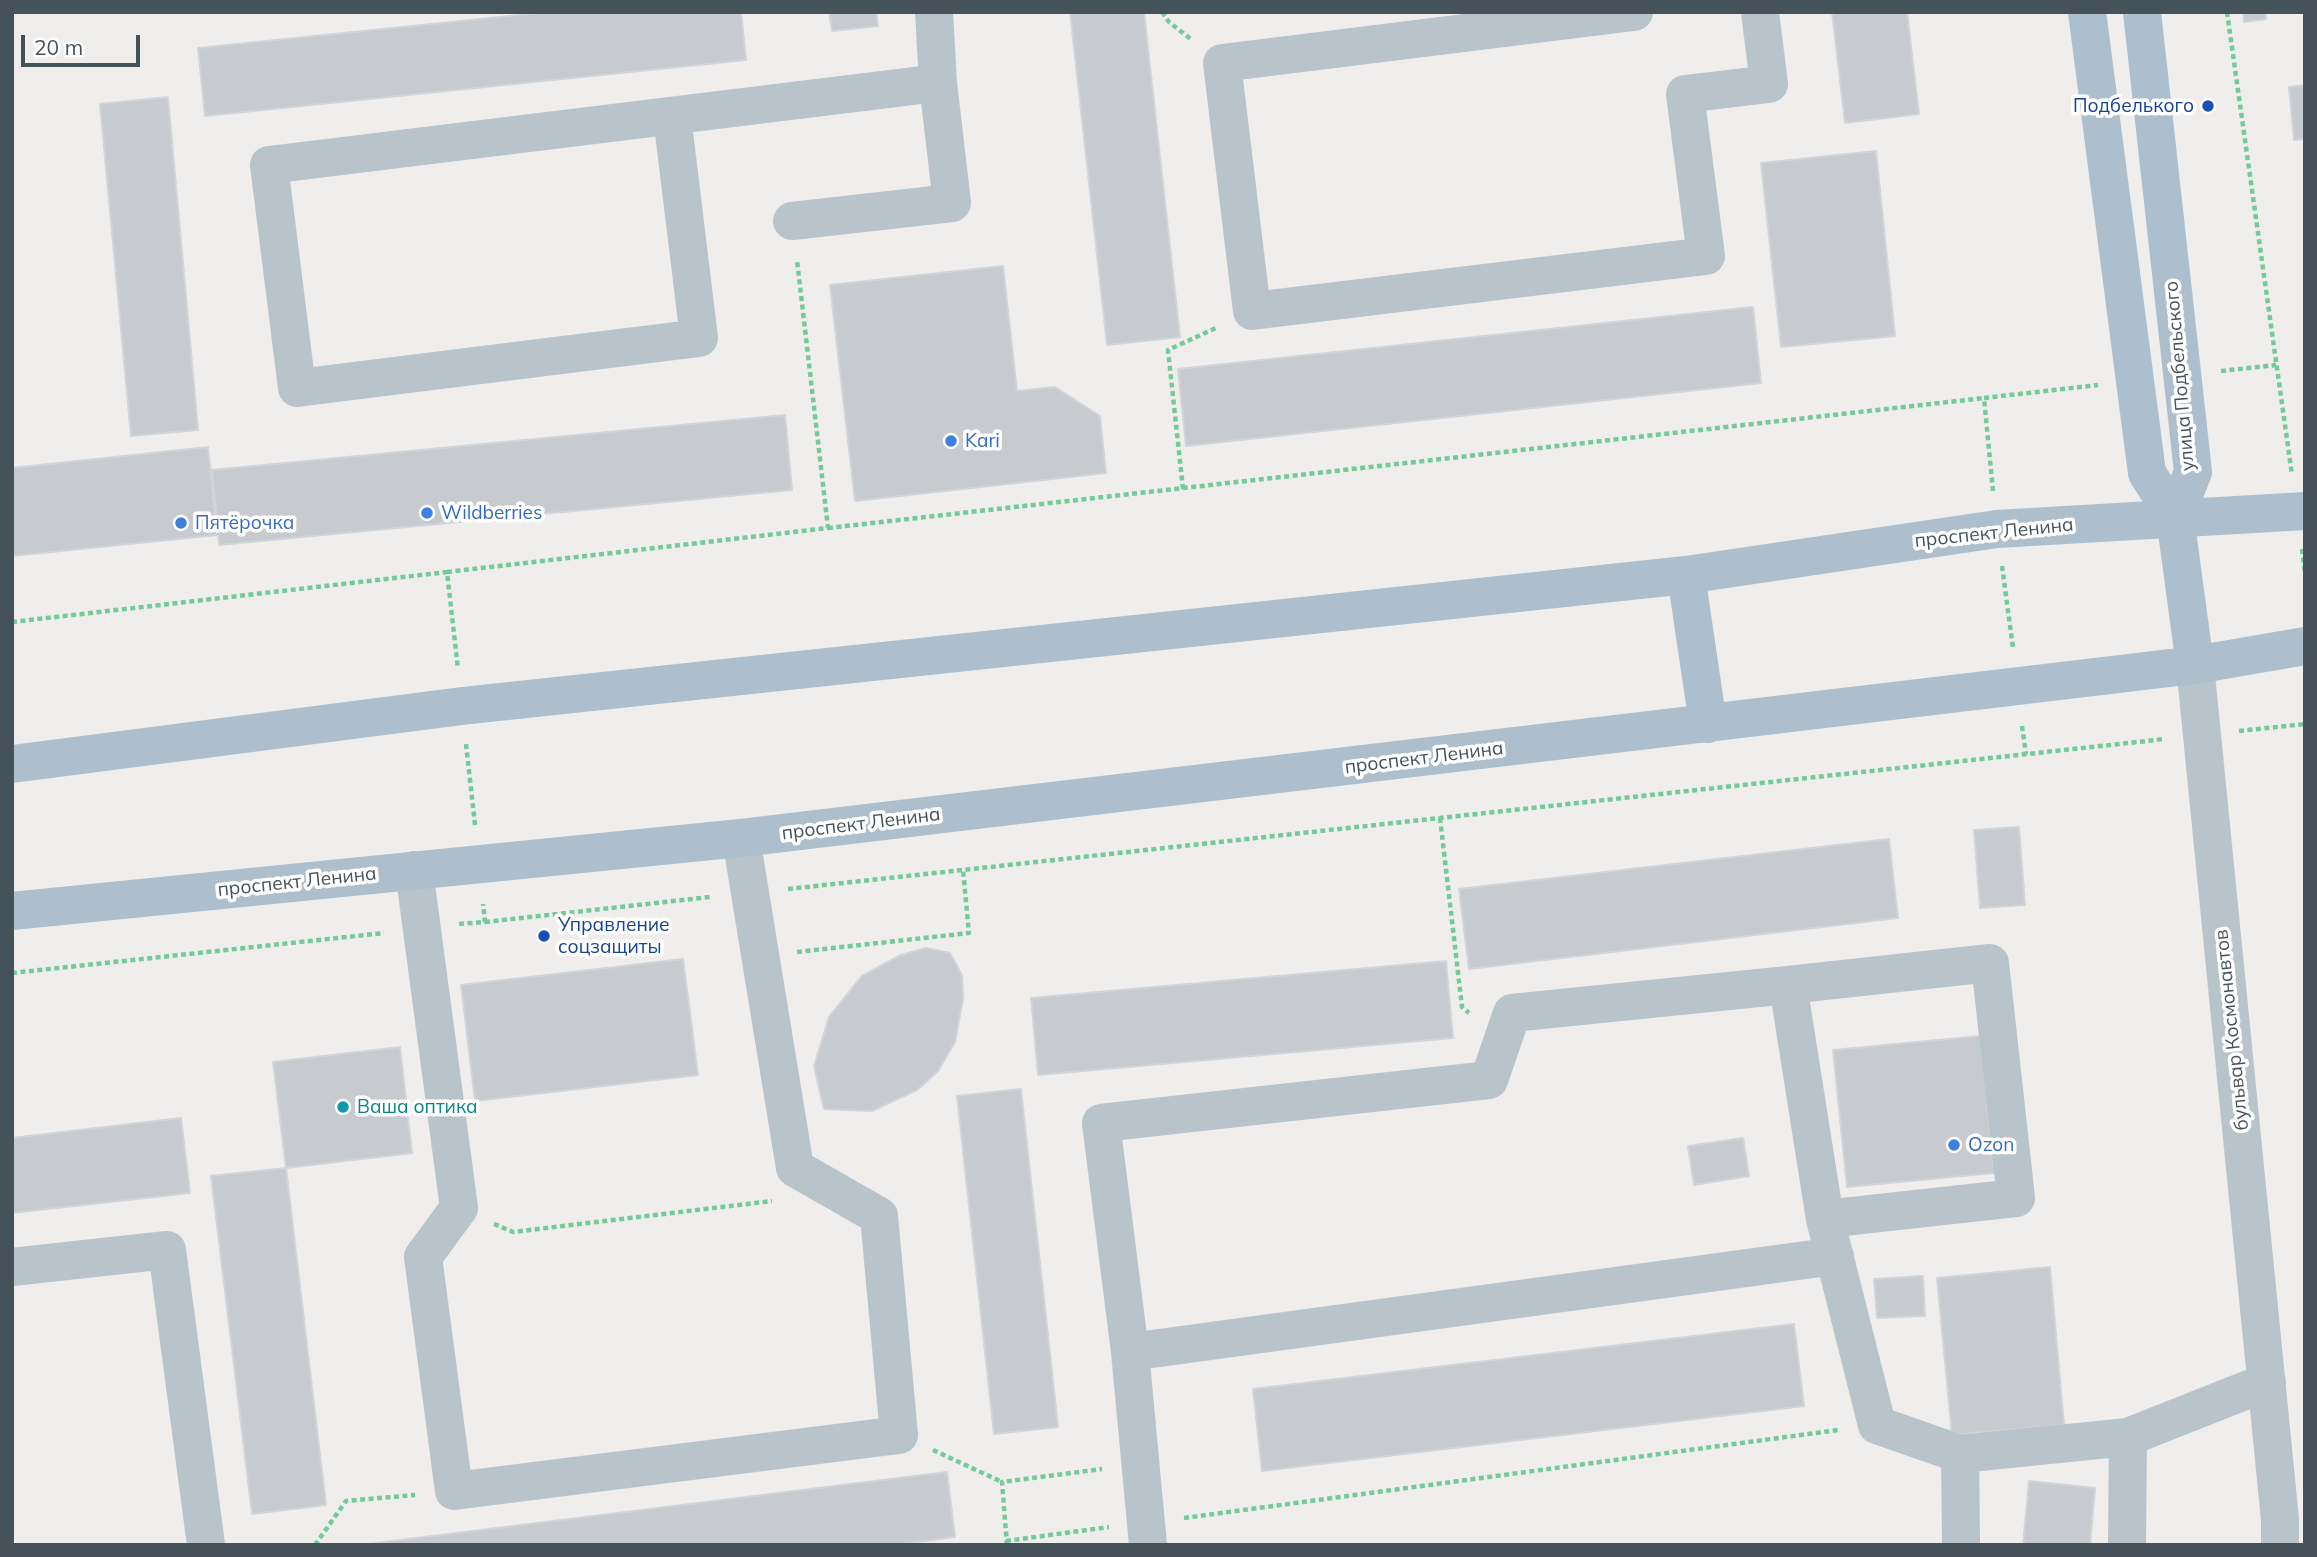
<!DOCTYPE html>
<html>
<head>
<meta charset="utf-8">
<style>
  body { margin:0 }
  #map { position:relative; width:2317px; height:1557px; overflow:hidden; background:#f0eded; font-family:Mulish,sans-serif }
  canvas { display:block }
  .frame { position:absolute; inset:0; border:14px solid #46525a; pointer-events:none }
  .scale { position:absolute; left:21px; top:35px; width:119px; height:32px; box-sizing:border-box; border:4px solid #46525a; border-top:0; padding-left:9px; font-size:21px; line-height:24px; white-space:nowrap; color:#46525a; -webkit-text-stroke:5px #fff; paint-order:stroke }
</style>
</head>
<body>
<div id="map">
<canvas width="2317" height="1557"></canvas>
<div class="frame"></div>
<div class="scale">20 m</div>
</div>
<script>
const g = document.querySelector('canvas').getContext('2d');
g.lineJoin = 'round';
function paint(path, color) {
  g.fillStyle = color;
  g.fill(path, 'evenodd');
}
function stroke(path, color, width, dash) {
  g.strokeStyle = color;
  g.lineWidth = width;
  g.lineCap = dash ? 'butt' : 'round';
  g.setLineDash(dash || []);
  g.stroke(path);
}
function write(font, color, halo, rows, align = 'center') {
  g.font = font + ' Mulish,sans-serif';
  g.lineWidth = 7;
  g.setLineDash([]);
  g.textBaseline = 'middle';
  g.strokeStyle = halo;
  g.fillStyle = color;
  for (const [text, x, y, turn = 0] of rows) {
    g.save();
    g.translate(x, y);
    g.rotate((+turn || 0) * Math.PI / 180);
    g.textAlign = isNaN(turn) ? turn : align;
    if (halo) g.strokeText(text, 0, 0);
    g.fillText(text, 0, 0);
    g.restore();
  }
}
const building = new Path2D(`
  M548 12H741L746 60 205 116 198 48Z
  M829 12H876L878 26 832 31Z
  M1070 12H1144L1180 337 1107 345Z
  M1832 12H1907L1919 114 1845 123Z
  M2243 12H2265L2266 19 2244 22Z
  M2305 85V139L2294 140 2289 87Z
  M168 97 198 430 131 436 100 104Z
  M1876 151 1895 336 1781 347 1761 163Z
  M1003 266 1017 391 1055 387 1100 416 1106 473 855 501 830 285Z
  M1753 307 1761 383 1186 446 1178 369Z
  M785 415 792 490 219 545 212 470Z
  M208 447 217 535 12 556V468Z
  M2019 827 2025 905 1980 908 1974 830Z
  M1889 839 1898 918 1469 969 1459 889Z
  M926 948 950 953 962 975 963 999 955 1042 938 1071 917 1090 872 1111 824 1109 814 1066 829 1017 862 976 901 955Z
  M683 959 698 1075 475 1101 461 985Z
  M1446 961 1453 1038 1038 1075 1031 998Z
  M1980 1036 1994 1173 1847 1187 1833 1050Z
  M400 1047 412 1153 286 1168 273 1062Z
  M1021 1089 1058 1427 994 1434 957 1096Z
  M181 1118 190 1193 12 1213V1138Z
  M1743 1138 1749 1176 1694 1185 1688 1146Z
  M286 1168 326 1505 252 1514 211 1176Z
  M2050 1267 2064 1425 1952 1435 1937 1278Z
  M1923 1276 1925 1316 1877 1318 1874 1279Z
  M1794 1324 1804 1406 1262 1471 1253 1389Z
  M947 1472 955 1537 895 1545H360Z
  M2029 1481 2095 1488 2090 1545H2023Z`);
const path = new Path2D(`
  M1162 12 1169 22 1192 40
  M2227 12 2292 475
  M2221 371 2276 365
  M1183 489 1168 350 1218 327
  M1993 491 1984 398 2098 385
  M828 528 1984 398
  M2302 549 2305 573
  M2002 566 2013 648
  M447 572 828 528 797 260
  M12 622 447 572 458 669
  M2022 726 2026 754
  M2239 731 2305 724
  M466 744 475 825
  M1440 818 1462 1007 1469 1013
  M788 889 2165 739
  M485 922 710 897
  M459 924 485 922 483 904
  M797 952 969 933 963 870
  M12 973 384 933
  M494 1224 513 1232 772 1201
  M933 1450 1002 1482
  M1184 1518 1838 1430
  M1006 1541 1109 1527
  M315 1545 346 1501 415 1495
  M1007 1545 1002 1482 1102 1469`);
const minor = new Path2D(`
  M1634 12 1222 63 1252 311 1706 256 1685 94 1769 84 1760 12
  M672 116 699 338 297 388 269 165 938 83
  M792 221 952 203 938 83 934 12
  M2195 665 2280 1519V1545
  M414 870 459 1208 423 1257 454 1491 899 1435 879 1216 795 1168 741 838
  M1788 985 1990 963 2016 1198 1825 1219
  M1835 1256 1130 1352 1101 1123 1489 1080 1512 1013 1788 985 1825 1219 1877 1425 1960 1454 2128 1437 2267 1382
  M12 1267 167 1250 206 1545
  M1130 1352 1148 1545
  M1960 1454 1961 1545
  M2127 1545 2128 1437`);
const major = new Path2D(`
  M2087 12 2147 473 2175 517 2195 665
  M2142 12 2193 472 2175 517
  M1686 575 1708 724
  M12 764 462 706 1686 575 1997 529 2305 511
  M12 911 741 838 2195 665 2305 646`);
const markers = [
  [2208,106,7,"#1a4fb4"],
  [951,441,7,"#3f7fe0"],
  [427,513,7,"#3f7fe0"],
  [181,523,7,"#3f7fe0"],
  [544,936,7,"#1a4fb4"],
  [343,1107,7,"#0f9aa8"],
  [1954,1145,7,"#3f7fe0"]
];
const transitNames = [
  ["Подбелького",2194,106],
  ["Управление",558,925,"left"],
  ["соцзащиты",558,947,"left"]
];
const streetNames = [
  ["улица Подбельского",2180,376,-95],
  ["проспект Ленина",1994,533,-6],
  ["проспект Ленина",1424,758,-7],
  ["проспект Ленина",861,824,-7],
  ["проспект Ленина",297,882,-6],
  ["бульвар Космонавтов",2232,1030,-96]
];
const shopNames = [
  ["Kari",965,441],
  ["Wildberries",441,513],
  ["Пятёрочка",195,523],
  ["Ozon",1968,1145]
];
const cultureNames = [
  ["Ваша оптика",357,1107]
];
paint(building, '#c7cbd0');
stroke(building, '#d1d4d9', 2);
stroke(path, '#75ca9a', 4.5, [5, 3.5]);
stroke(minor, '#b9c3ca', 38);
stroke(major, '#adbfcc', 38);
for (const [x, y, r, color] of markers) {
  const dot = new Path2D();
  dot.arc(x, y, r, 0, 2 * Math.PI);
  g.fillStyle = color;
  g.fill(dot);
  stroke(dot, '#fff', 2.5);
}
write('19px', '#164399', '#fff', transitNames, 'right');
write('19px', '#46525a', '#fff', streetNames);
write('19px', '#366cbe', '#fff', shopNames, 'left');
write('19px', '#0d838f', '#fff', cultureNames, 'left');
</script>
</body>
</html>
